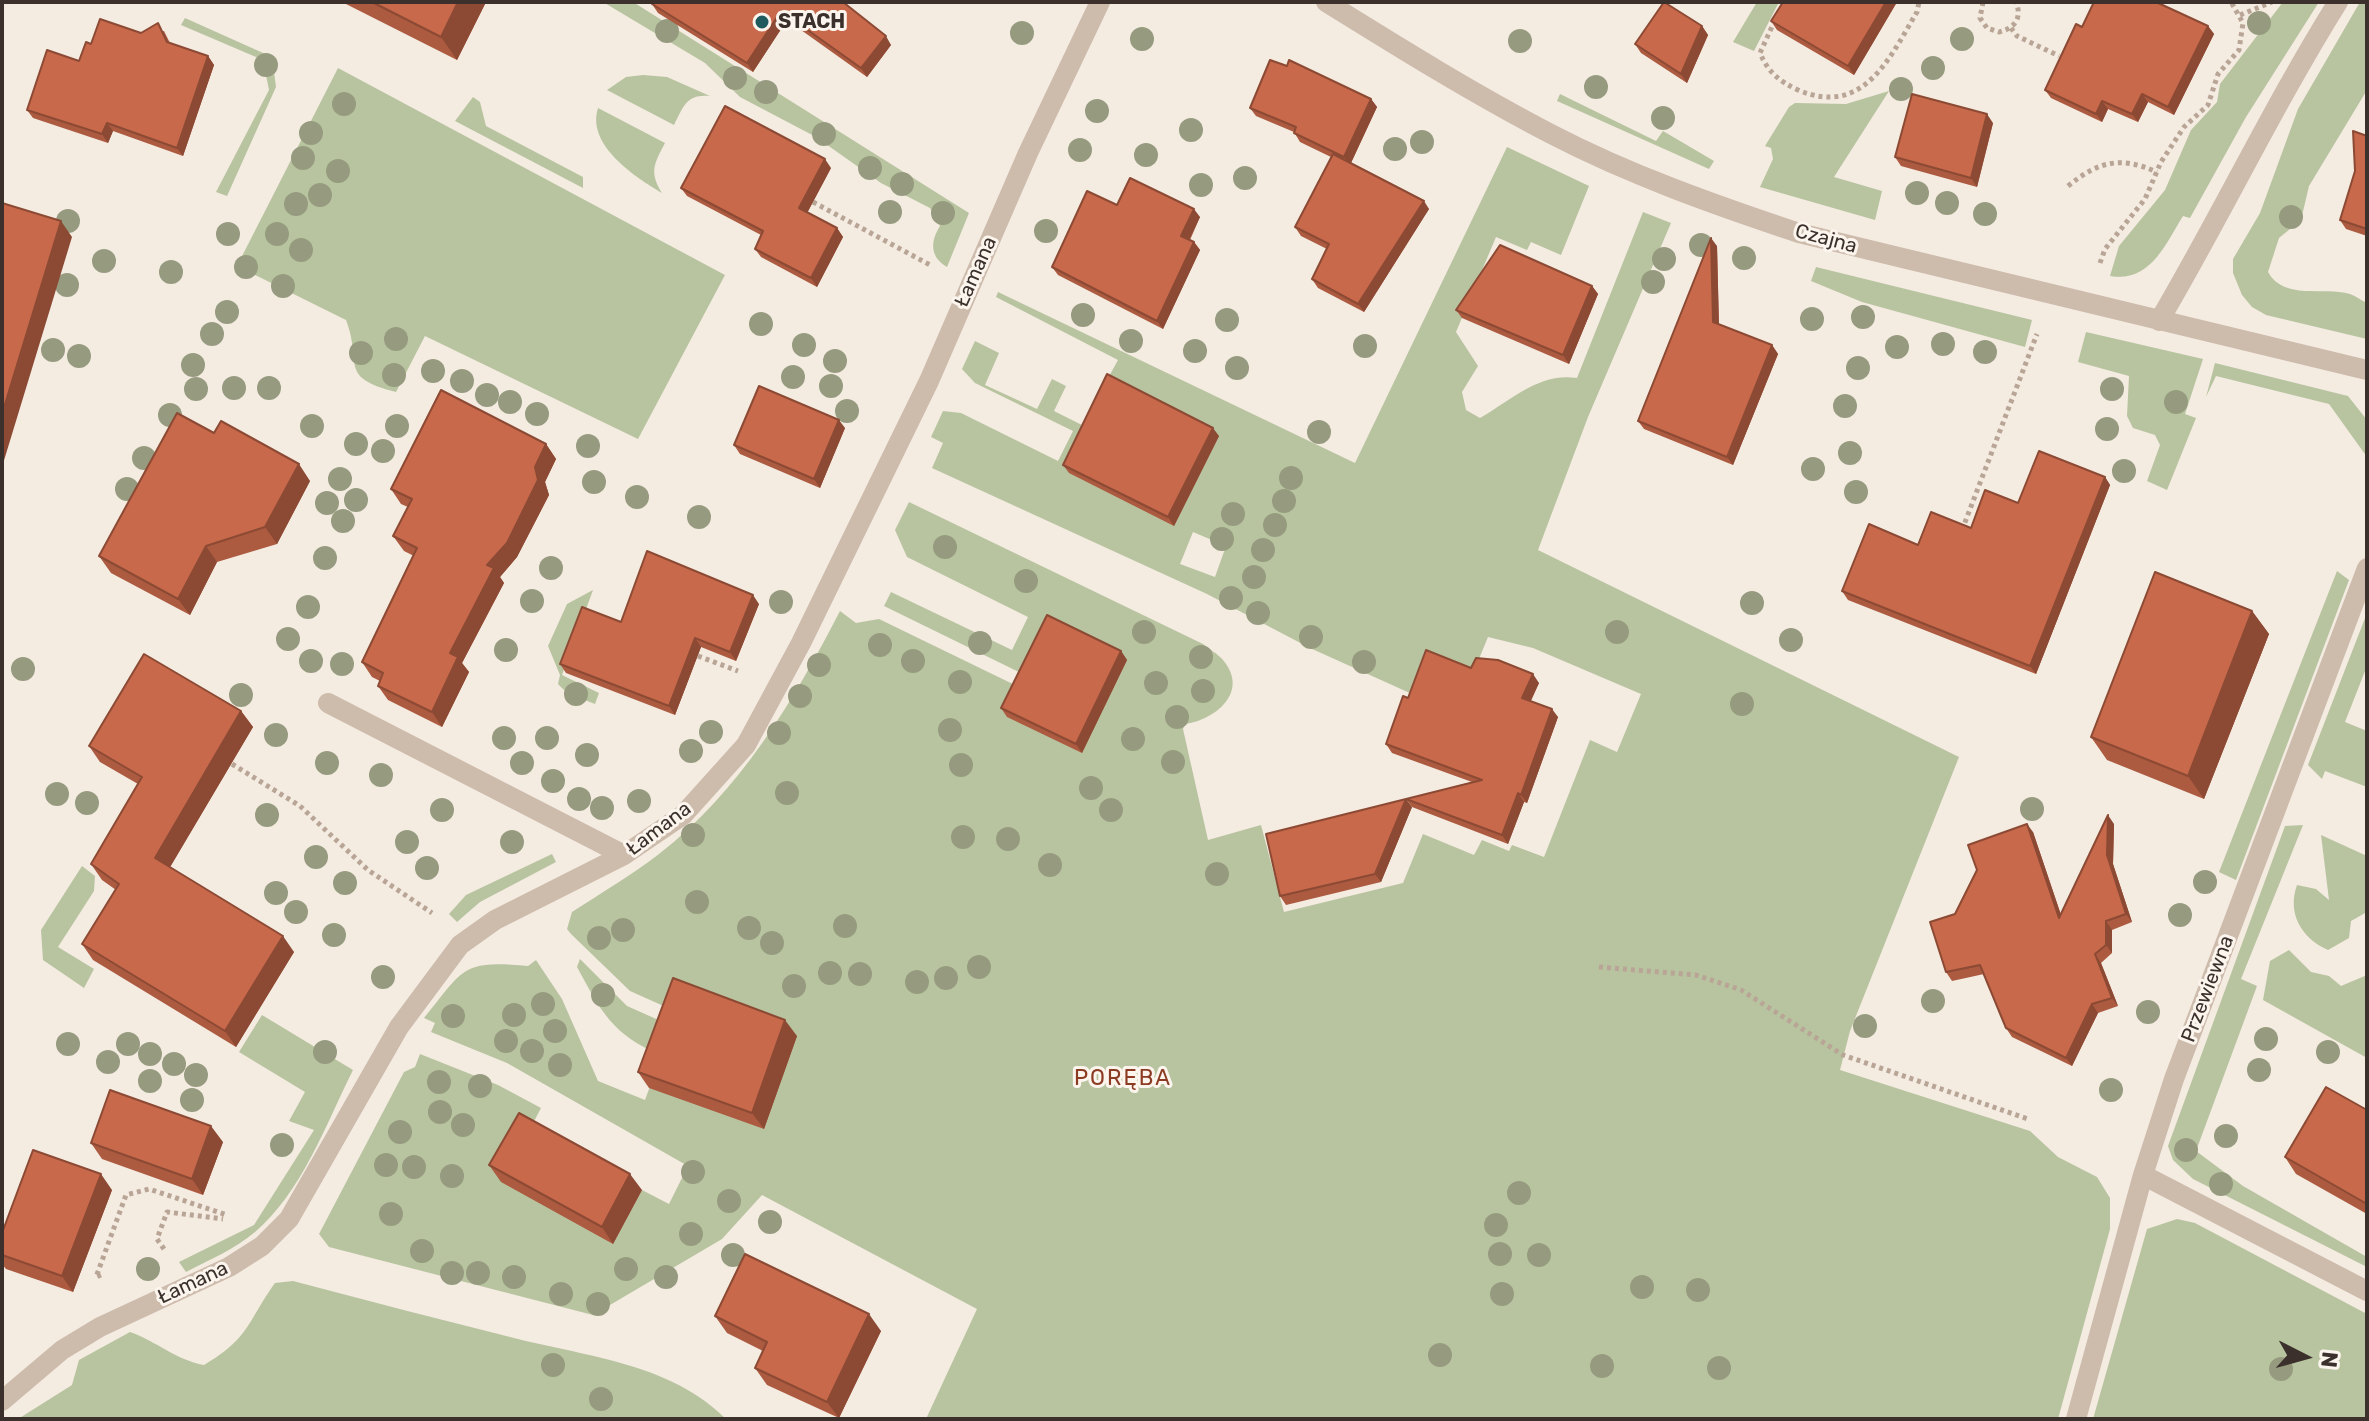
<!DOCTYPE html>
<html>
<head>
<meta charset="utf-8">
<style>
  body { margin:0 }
  #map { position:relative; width:2369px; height:1421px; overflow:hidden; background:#f4ebe1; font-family:Rubik,sans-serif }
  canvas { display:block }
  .frame { position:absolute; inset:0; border:4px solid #3b302b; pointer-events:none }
  .north { position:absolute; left:2265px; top:1317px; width:80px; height:80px; -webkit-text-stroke:6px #fbf5ee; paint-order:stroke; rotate:96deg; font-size:22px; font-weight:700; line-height:32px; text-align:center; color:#3b302b }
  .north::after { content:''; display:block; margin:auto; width:28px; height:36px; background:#3b302b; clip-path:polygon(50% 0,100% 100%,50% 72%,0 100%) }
</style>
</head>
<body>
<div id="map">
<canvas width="2369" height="1421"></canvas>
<div class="frame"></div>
<div class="north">N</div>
</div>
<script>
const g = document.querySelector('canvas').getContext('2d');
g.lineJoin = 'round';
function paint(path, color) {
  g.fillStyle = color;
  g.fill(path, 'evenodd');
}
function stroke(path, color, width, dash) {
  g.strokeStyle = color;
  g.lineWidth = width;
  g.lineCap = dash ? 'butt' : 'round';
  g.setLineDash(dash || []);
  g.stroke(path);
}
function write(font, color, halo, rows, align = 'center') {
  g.font = font + ' Rubik,sans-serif';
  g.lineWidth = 6;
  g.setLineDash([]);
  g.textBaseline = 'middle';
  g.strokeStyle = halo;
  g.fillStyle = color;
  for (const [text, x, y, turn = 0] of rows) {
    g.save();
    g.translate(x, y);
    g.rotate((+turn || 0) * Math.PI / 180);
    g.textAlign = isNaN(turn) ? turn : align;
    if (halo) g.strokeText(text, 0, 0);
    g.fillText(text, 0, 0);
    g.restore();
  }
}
const green = new Path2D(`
  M603 2H633L969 213 947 267C930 257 930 242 940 226L930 208 881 183 816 137 740 97 705 63Z
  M1757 2H1779L1754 51 1733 42Z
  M2283 2H2319L2246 117 2190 218 2183 216C2165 245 2150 283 2110 276L2119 246 2165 190 2191 130 2217 102 2220 84Z
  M2360 2H2367V90L2309 186 2301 220 2279 238 2268 272C2284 301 2323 286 2350 294 2356 296 2362 301 2367 303V339L2266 315 2252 307 2242 295 2233 273V259L2260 213 2298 109Z
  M185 18 272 57 276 87 227 196 216 192 269 90 263 60 181 25Z
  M338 68 725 275 638 439 425 336 396 392C337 377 363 364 346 320L237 266Z
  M643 75 667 77 710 96C687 94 684 105 674 125L607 90 626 77Z
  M1889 91 1834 177 1882 191 1875 220 1760 187 1773 159 1771 148 1765 146 1789 107 1795 103 1846 104Z
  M1560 94 1656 141 1663 131 1714 161 1709 169 1557 101Z
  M473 97 480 102 486 126 583 177V188L455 121Z
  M598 108 665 143C654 164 649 172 662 193 635 177 586 145 598 108Z
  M1507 147 1589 186 1561 255 1531 242 1527 250 1496 237 1456 332 1478 366 1462 392 1466 410 1480 418C1511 400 1540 372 1577 378L1643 212 1671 223 1588 417 1538 550 1959 757 1850 1031 1840 1070 2030 1131 2058 1157 2097 1177 2110 1198V1229L2058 1419H926L977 1309 762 1195 722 1239 593 1315 329 1247 319 1234 404 1072 415 1067 420 1054 498 1085 541 1108 530 1129 613 1243 642 1190 669 1204 688 1166 507 1063 431 1032 435 1023 424 1018C465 968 461 960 528 966L536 960 562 999 598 1081 645 1100 677 1012 630 991 571 934 567 929 572 912C601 893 632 875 659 854 740 791 793 702 840 611L856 623 879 619 1021 688 1008 717 1083 752 1027 676 884 606 891 592 1012 650 1028 617 907 557 895 530 909 502 1203 644C1209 649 1218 654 1223 660 1250 692 1215 720 1185 724L1183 729 1208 840 1261 825 1284 912 1403 883 1423 834 1474 855 1482 840 1509 851 1512 845 1544 857 1590 740 1617 752 1641 694 1533 648 1488 637 1474 671 1412 694 1310 648 1207 594 932 468 943 443 931 437 943 411 961 413 1058 461 1073 431 975 383 962 369 975 341 999 353 985 385 1037 409 1052 379 1066 386 1054 411 1090 429 1107 380 1118 360 996 297 998 292 1355 463ZM1193 532 1226 546 1215 577 1180 564Z
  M1816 267 2032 320 2025 347 1862 302 1811 281Z
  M2086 332 2203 359 2185 414 2196 418 2167 490 2147 481 2160 445 2155 435 2133 428 2127 416 2129 376 2078 362Z
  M2215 363 2348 396 2367 420V457L2329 404 2216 376 2206 397Z
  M2337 571 2349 580 2236 880 2219 872Z
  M593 590 562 675 599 693 595 704 567 693 558 684 560 675 548 646 567 604Z
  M2367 613V666L2345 722 2367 731V787L2325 771 2322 779 2308 765Z
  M2303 825 2241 979 2257 986 2196 1151 2243 1186 2367 1257V1267L2193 1179 2173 1160 2168 1146 2285 826Z
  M2321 835 2367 856V912L2351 921 2349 938 2328 950C2301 938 2287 913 2297 885L2316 889 2329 900Z
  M552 854 556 862 480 902 457 922 449 914 466 895Z
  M82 866 95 876 94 891 58 947 94 969 84 988 43 960 41 930Z
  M2289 950 2311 972 2329 976 2341 986 2367 975V1058L2263 1000 2270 961Z
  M580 959 627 1006 672 1026 661 1055C612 1035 601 1011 577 967Z
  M262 1015 353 1070C326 1124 302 1192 255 1232 235 1249 209 1260 186 1272L179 1262 254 1225 314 1130 289 1121 305 1092 239 1052Z
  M2177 1219 2195 1223 2367 1314V1419H2093L2147 1229Z
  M293 1281C368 1301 443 1320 518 1339 590 1357 671 1364 726 1419H18L72 1385 79 1360 130 1332C156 1341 176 1360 204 1365 250 1338 247 1322 275 1283Z`);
const path = new Path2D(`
  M1983 2 1980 18 1987 28 1999 32C2016 28 2022 17 2016 2
  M2240 15 2272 2
  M1775 20 1760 53C1768 72 1779 81 1798 90 1864 118 1890 57 1917 12L1919 2
  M2011 28 2017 36 2059 56
  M2068 186C2099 161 2120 156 2157 172
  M813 202 932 266
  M2100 263 2105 249 2145 199 2161 162 2184 127 2208 105 2218 74 2239 50 2243 23 2231 2
  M1962 530 2037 334
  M698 656 738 671
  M232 764 300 806 368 870 432 913
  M1599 967 1696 975 1741 990 1843 1055 2028 1119
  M164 1249 157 1239 167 1212 223 1219
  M101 1275 96 1277 126 1195 149 1189 227 1215`);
const minor = new Path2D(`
  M1326 2C1400 48 1474 94 1551 134 1630 175 1715 205 1799 233L2367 370
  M2159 321C2221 216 2273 106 2338 2
  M328 703 624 855
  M2143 1175 2367 1291
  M2 1401 62 1350 100 1327 229 1267 262 1246 289 1219 399 1027 460 945 495 920 624 855 683 815 746 745 801 643 929 381 1028 153 1100 2
  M2076 1419 2143 1175 2174 1079 2367 568`);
const trees = [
  [2259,23],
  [667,31],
  [1022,33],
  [1142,39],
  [1962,39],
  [1520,41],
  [266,65],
  [1933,68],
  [735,78],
  [1596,87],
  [1901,89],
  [766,92],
  [344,104],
  [1097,111],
  [1663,118],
  [1191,130],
  [311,133],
  [824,134],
  [1422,142],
  [1395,149],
  [1080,150],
  [1146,155],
  [303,158],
  [870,168],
  [338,171],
  [1245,178],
  [902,184],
  [1201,185],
  [1917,193],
  [320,195],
  [1947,203],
  [296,204],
  [890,212],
  [943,213],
  [1985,214],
  [2291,217],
  [68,221],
  [1046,231],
  [228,234],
  [277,234],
  [1701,245],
  [301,250],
  [1744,258],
  [1664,259],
  [104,261],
  [246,267],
  [171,272],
  [1653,282],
  [67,285],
  [283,286],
  [227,312],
  [1083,315],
  [1863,317],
  [1812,319],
  [1227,320],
  [761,324],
  [212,334],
  [396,339],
  [1131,341],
  [1943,344],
  [804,345],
  [1365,346],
  [1897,347],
  [53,350],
  [1195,351],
  [1985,352],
  [361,353],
  [79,356],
  [835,361],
  [193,365],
  [1237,368],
  [1858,368],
  [433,371],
  [394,375],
  [793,377],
  [462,381],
  [831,386],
  [234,388],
  [269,388],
  [196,389],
  [2112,389],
  [487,395],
  [510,402],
  [2176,402],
  [1845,406],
  [847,411],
  [537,414],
  [170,415],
  [312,426],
  [397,426],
  [2107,429],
  [1319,432],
  [356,444],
  [588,446],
  [383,451],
  [1850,453],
  [144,458],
  [1813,469],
  [2124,471],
  [1291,478],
  [340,479],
  [594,482],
  [127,489],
  [1856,492],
  [637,497],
  [356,500],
  [1284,501],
  [327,503],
  [1233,514],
  [699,517],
  [343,521],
  [1275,525],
  [1222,539],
  [945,547],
  [1263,550],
  [325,558],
  [551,568],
  [1254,577],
  [1026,581],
  [1231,598],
  [532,601],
  [781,602],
  [1752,603],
  [308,607],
  [1258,613],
  [1144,632],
  [1617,632],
  [1311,637],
  [288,639],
  [1791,640],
  [980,643],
  [880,645],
  [506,650],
  [1201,657],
  [311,661],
  [913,661],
  [1364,662],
  [342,664],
  [819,665],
  [23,669],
  [960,682],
  [1156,683],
  [1203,691],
  [576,694],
  [241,695],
  [800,696],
  [1742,704],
  [1177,717],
  [950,730],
  [711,732],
  [779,733],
  [276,735],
  [504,738],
  [547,738],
  [1133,739],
  [691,751],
  [587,755],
  [1173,762],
  [327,763],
  [522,763],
  [961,765],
  [381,775],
  [553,781],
  [1091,788],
  [787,793],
  [57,794],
  [579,799],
  [639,801],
  [87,803],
  [602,808],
  [2032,809],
  [442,810],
  [1111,810],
  [267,815],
  [693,835],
  [963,837],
  [1008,839],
  [407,842],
  [512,842],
  [316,857],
  [1050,865],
  [427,868],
  [1217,874],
  [2205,882],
  [345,883],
  [276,893],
  [697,902],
  [296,912],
  [2180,915],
  [845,926],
  [749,928],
  [623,930],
  [334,935],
  [599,938],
  [772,943],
  [979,967],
  [830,973],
  [860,974],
  [383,977],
  [946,978],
  [917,982],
  [794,986],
  [603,995],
  [1933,1001],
  [543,1004],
  [2148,1012],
  [514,1015],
  [453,1016],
  [1865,1026],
  [555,1031],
  [2266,1039],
  [506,1041],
  [68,1044],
  [128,1044],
  [532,1051],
  [325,1052],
  [2328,1052],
  [150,1054],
  [108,1062],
  [174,1064],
  [560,1065],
  [2259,1070],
  [196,1075],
  [150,1081],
  [439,1082],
  [480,1086],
  [2111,1090],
  [192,1100],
  [440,1112],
  [463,1125],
  [400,1132],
  [2226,1136],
  [282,1145],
  [2186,1150],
  [386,1165],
  [414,1167],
  [693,1172],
  [452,1176],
  [2221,1184],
  [1519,1193],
  [729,1201],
  [391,1214],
  [770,1222],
  [1496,1225],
  [691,1234],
  [422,1251],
  [1500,1254],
  [733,1255],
  [1539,1255],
  [148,1269],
  [626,1269],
  [452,1273],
  [478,1273],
  [514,1277],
  [666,1277],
  [1642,1287],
  [1698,1290],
  [561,1294],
  [1502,1294],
  [598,1304],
  [1440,1355],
  [553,1365],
  [1602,1366],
  [1719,1368],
  [2281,1369],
  [601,1399]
];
const wall = new Path2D(`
  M342 2H486L457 60Z
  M843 2 891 45 867 77 787 20 753 72 658 13 652 4Z
  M1783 2H1897L1854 75 1777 30 1771 21Z
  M1702 26 1708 35 1687 83 1641 53 1635 44Z
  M2208 26 2214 34 2174 115 2148 102 2138 122 2108 109 2102 122 2051 98 2045 90 2082 27Z
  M164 31 170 43 208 56 214 65 183 156 113 131 108 143 33 118 27 110 79 61 91 44 141 33Z
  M1371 99 1377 107 1351 163 1429 209 1364 312 1318 288 1312 279 1327 249 1301 236 1295 227 1331 157 1300 142 1294 132 1256 116 1250 108Z
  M1993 123 1977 187 1901 166 1895 157Z
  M2367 136V236L2346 229 2340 220Z
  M831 168 807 213 837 228 843 237 817 287 761 257 755 249 761 235 687 196 681 188Z
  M1117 205 1200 217 1190 240 1194 242 1200 250 1163 329 1058 275 1052 267Z
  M1717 246 1719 324 1772 345 1778 354 1733 465 1644 429 1638 421Z
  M1592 286 1598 294 1569 364 1462 318 1456 310Z
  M845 428 820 488 740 454 734 445Z
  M214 433 310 481 277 544 217 562 190 615 111 573 99 556Z
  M1219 436 1174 526 1069 473 1063 465Z
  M546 444 556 459 545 482 549 495 517 557 500 577 504 583 462 663 469 672 442 727 388 700 378 686 380 681 372 677 362 662 414 556 404 551 393 536 408 507 401 504 391 489Z
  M2105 477 2110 485 2036 674 1848 600 1842 591 1918 545 1971 528 2018 503Z
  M759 604 736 661 701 647 675 715 566 673 560 664 621 622Z
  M2252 611 2269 634 2204 799 2107 760 2091 737Z
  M1121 651 1127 660 1082 753 1007 717 1001 708Z
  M1471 668 1539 683 1531 701 1558 717 1527 803 1524 802 1508 844 1412 807 1406 799 1472 782 1392 753 1386 744 1408 698Z
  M241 711 253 727 170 867 294 952 236 1047 93 960 82 944 116 890 102 880 91 864 138 784 100 762 89 746Z
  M1412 807 1381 882 1286 905 1280 896Z
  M2114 824 2113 864 2132 922 2112 930V953L2101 963 2118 1006 2098 1013 2072 1066 2012 1037 2006 1028 1984 974 1952 981 1946 972 1955 914 2033 832 2061 915Z
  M797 1036 764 1129 649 1088 638 1072Z
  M2367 1110V1214L2296 1174 2285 1157Z
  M223 1142 203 1195 102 1159 91 1143Z
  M489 1165 642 1190 613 1244 501 1182Z
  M112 1190 73 1292 6 1269 2 1264V1233Z
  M715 1316 881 1331 839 1418 767 1385 755 1368 763 1351 727 1333Z`);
const shadedWall = new Path2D(`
  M458 2H486L457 60 441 37Z
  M1886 2H1897L1854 75 1848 66Z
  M781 11 787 20 753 72 747 63Z
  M1702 26 1708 35 1687 83 1681 74Z
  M2208 26 2214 34 2174 115 2168 107Z
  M886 36 891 45 867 77 861 68Z
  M208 56 214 65 183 156 177 148Z
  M2142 94 2148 102 2138 122 2132 114Z
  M1371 99 1377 107 1350 165 1344 157Z
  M2102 101 2108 109 2102 122 2096 114Z
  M1987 114 1993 123 1977 187 1971 178Z
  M107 123 113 131 108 143 102 134Z
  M825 159 831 168 805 217 799 208Z
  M1424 201 1429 209 1364 312 1358 304Z
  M1194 209 1200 217 1187 244 1181 236Z
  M61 221 72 237 2 467V414Z
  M837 228 843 237 817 287 811 278Z
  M1711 238 1717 246 1719 330 1713 322Z
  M1194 242 1200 250 1163 329 1157 321Z
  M1592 286 1598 294 1569 364 1563 355Z
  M1772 345 1778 354 1733 465 1727 457Z
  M839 420 845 428 820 488 814 479Z
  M1213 428 1219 436 1174 526 1168 517Z
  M546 444 556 459 545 482 549 495 517 557 500 577 504 583 462 663 469 672 442 727 432 712 450 653 487 565Z
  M299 464 310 481 277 544 265 527Z
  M2105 477 2110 485 2036 674 2030 666Z
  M206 546 217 562 190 615 178 599Z
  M753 595 759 604 736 661 730 652Z
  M2252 611 2269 634 2204 799 2188 776Z
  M695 638 701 647 675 715 669 706Z
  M1121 651 1127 660 1082 753 1076 744Z
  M1533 674 1539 683 1528 706 1522 698Z
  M1552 709 1558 717 1527 803 1521 795Z
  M241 711 253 727 166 874 155 858Z
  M1518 793 1524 802 1508 844 1502 835Z
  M1406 799 1412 807 1381 882 1375 874Z
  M2108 815 2114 824 2113 864 2132 922 2126 914 2107 855Z
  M2027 824 2033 832 2065 927 2059 918Z
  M2106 921 2112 930V953L2106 945Z
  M283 936 294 952 236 1047 225 1031Z
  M2095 954 2101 963 2118 1006 2112 998Z
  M2092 1004 2098 1013 2072 1066 2066 1058Z
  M785 1020 797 1036 764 1129 752 1113Z
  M211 1126 223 1142 203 1195 192 1179Z
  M101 1174 112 1190 73 1292 62 1276Z
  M630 1174 642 1190 613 1244 602 1227Z
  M869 1314 881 1331 839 1418 827 1402Z`);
const building = new Path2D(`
  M372 2H458L441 37Z
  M654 2H843L886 36 861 68 781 11 747 63 652 4Z
  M1664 2 1702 26 1681 74 1635 44Z
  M1783 2H1886L1848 66 1771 21Z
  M2094 2H2156L2208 26 2168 107 2142 94 2132 114 2102 101 2096 114 2045 90 2076 24 2082 27Z
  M100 19 141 33 158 23 167 42 208 56 177 148 107 123 102 134 27 110 47 50 79 61 86 42 91 44Z
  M1270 60 1287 66 1289 60 1371 99 1344 157 1294 133 1296 127 1250 108Z
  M1912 94 1987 114 1971 178 1895 157Z
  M725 106 825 159 799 208 837 228 811 278 755 249 763 231 681 188Z
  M2353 131 2367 136V229L2340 220 2355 171Z
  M1333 154 1424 201 1358 304 1312 279 1329 244 1295 227Z
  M1130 178 1194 209 1181 236 1194 242 1157 321 1052 267 1087 191 1117 205Z
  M2 203 61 221 2 414Z
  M1711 238 1713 322 1772 345 1727 457 1638 421Z
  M1500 245 1592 286 1563 355 1456 310Z
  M1107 374 1213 428 1168 517 1063 465Z
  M759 386 839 420 814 479 734 445Z
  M441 390 546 444 535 467 538 480 507 543 487 565 494 568 450 653 458 657 432 712 378 686 383 673 362 662 417 548 393 536 412 499 391 489Z
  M177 413 214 433 221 421 299 464 265 527 206 546 178 599 99 556Z
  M2039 451 2105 477 2030 666 1842 591 1869 524 1918 545 1931 512 1971 528 1985 490 2018 503Z
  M647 551 753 595 730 652 695 638 669 706 560 664 582 607 621 622Z
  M2155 572 2252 611 2188 776 2091 737Z
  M1047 615 1121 651 1076 744 1001 708Z
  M1426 650 1471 668 1476 658 1498 660 1533 674 1522 698 1552 709 1521 795 1518 793 1502 835 1406 799 1482 780 1386 744 1403 696 1408 698Z
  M144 654 241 711 155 858 283 936 225 1031 82 944 119 884 91 864 142 777 89 746Z
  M1406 799 1375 874 1280 896 1266 834Z
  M2108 815 2107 855 2126 914 2106 921V945L2095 954 2112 998 2092 1004 2066 1058 2006 1028 1980 965 1946 972 1930 922 1955 914 1977 870 1968 845 2027 824 2059 918Z
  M673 978 785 1020 752 1113 638 1072Z
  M2326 1087 2367 1110V1204L2285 1157Z
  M110 1090 211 1126 192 1179 91 1143Z
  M519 1113 630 1174 602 1227 489 1165Z
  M33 1150 101 1174 62 1276 2 1255V1233Z
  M745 1254 869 1314 827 1402 755 1368 767 1342 715 1316Z`);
const markers = [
  [762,22,8,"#1f5a5e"]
];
const poiNames = [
  ["STACH",778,22]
];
const streetNames = [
  ["Czajna",1826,239,15],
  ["Łamana",976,272,-66],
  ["Łamana",659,829,-37],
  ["Przewiewna",2208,989,-69],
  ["Łamana",193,1283,-25]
];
const neighbourhoodNames = [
  ["PORĘBA",1123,1079]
];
paint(green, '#b8c4a0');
stroke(path, '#b9a596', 5, [4, 4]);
stroke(minor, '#cdbbac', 20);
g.fillStyle = '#969b7f';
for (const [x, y] of trees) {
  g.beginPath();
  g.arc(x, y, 12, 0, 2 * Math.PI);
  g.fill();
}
paint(wall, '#ac5a40');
paint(shadedWall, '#8c4a34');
paint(building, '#c8694b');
stroke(building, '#8c4a34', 2);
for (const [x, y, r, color] of markers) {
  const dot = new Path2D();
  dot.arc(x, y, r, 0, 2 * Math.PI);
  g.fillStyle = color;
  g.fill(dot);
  stroke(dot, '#fbf5ee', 3);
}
write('bold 20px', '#3b302b', '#fbf5ee', poiNames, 'left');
write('20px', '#3b302b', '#fbf5ee', streetNames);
g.letterSpacing = '2px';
write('22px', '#8c3b22', '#fbf5ee', neighbourhoodNames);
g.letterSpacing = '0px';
</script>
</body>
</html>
